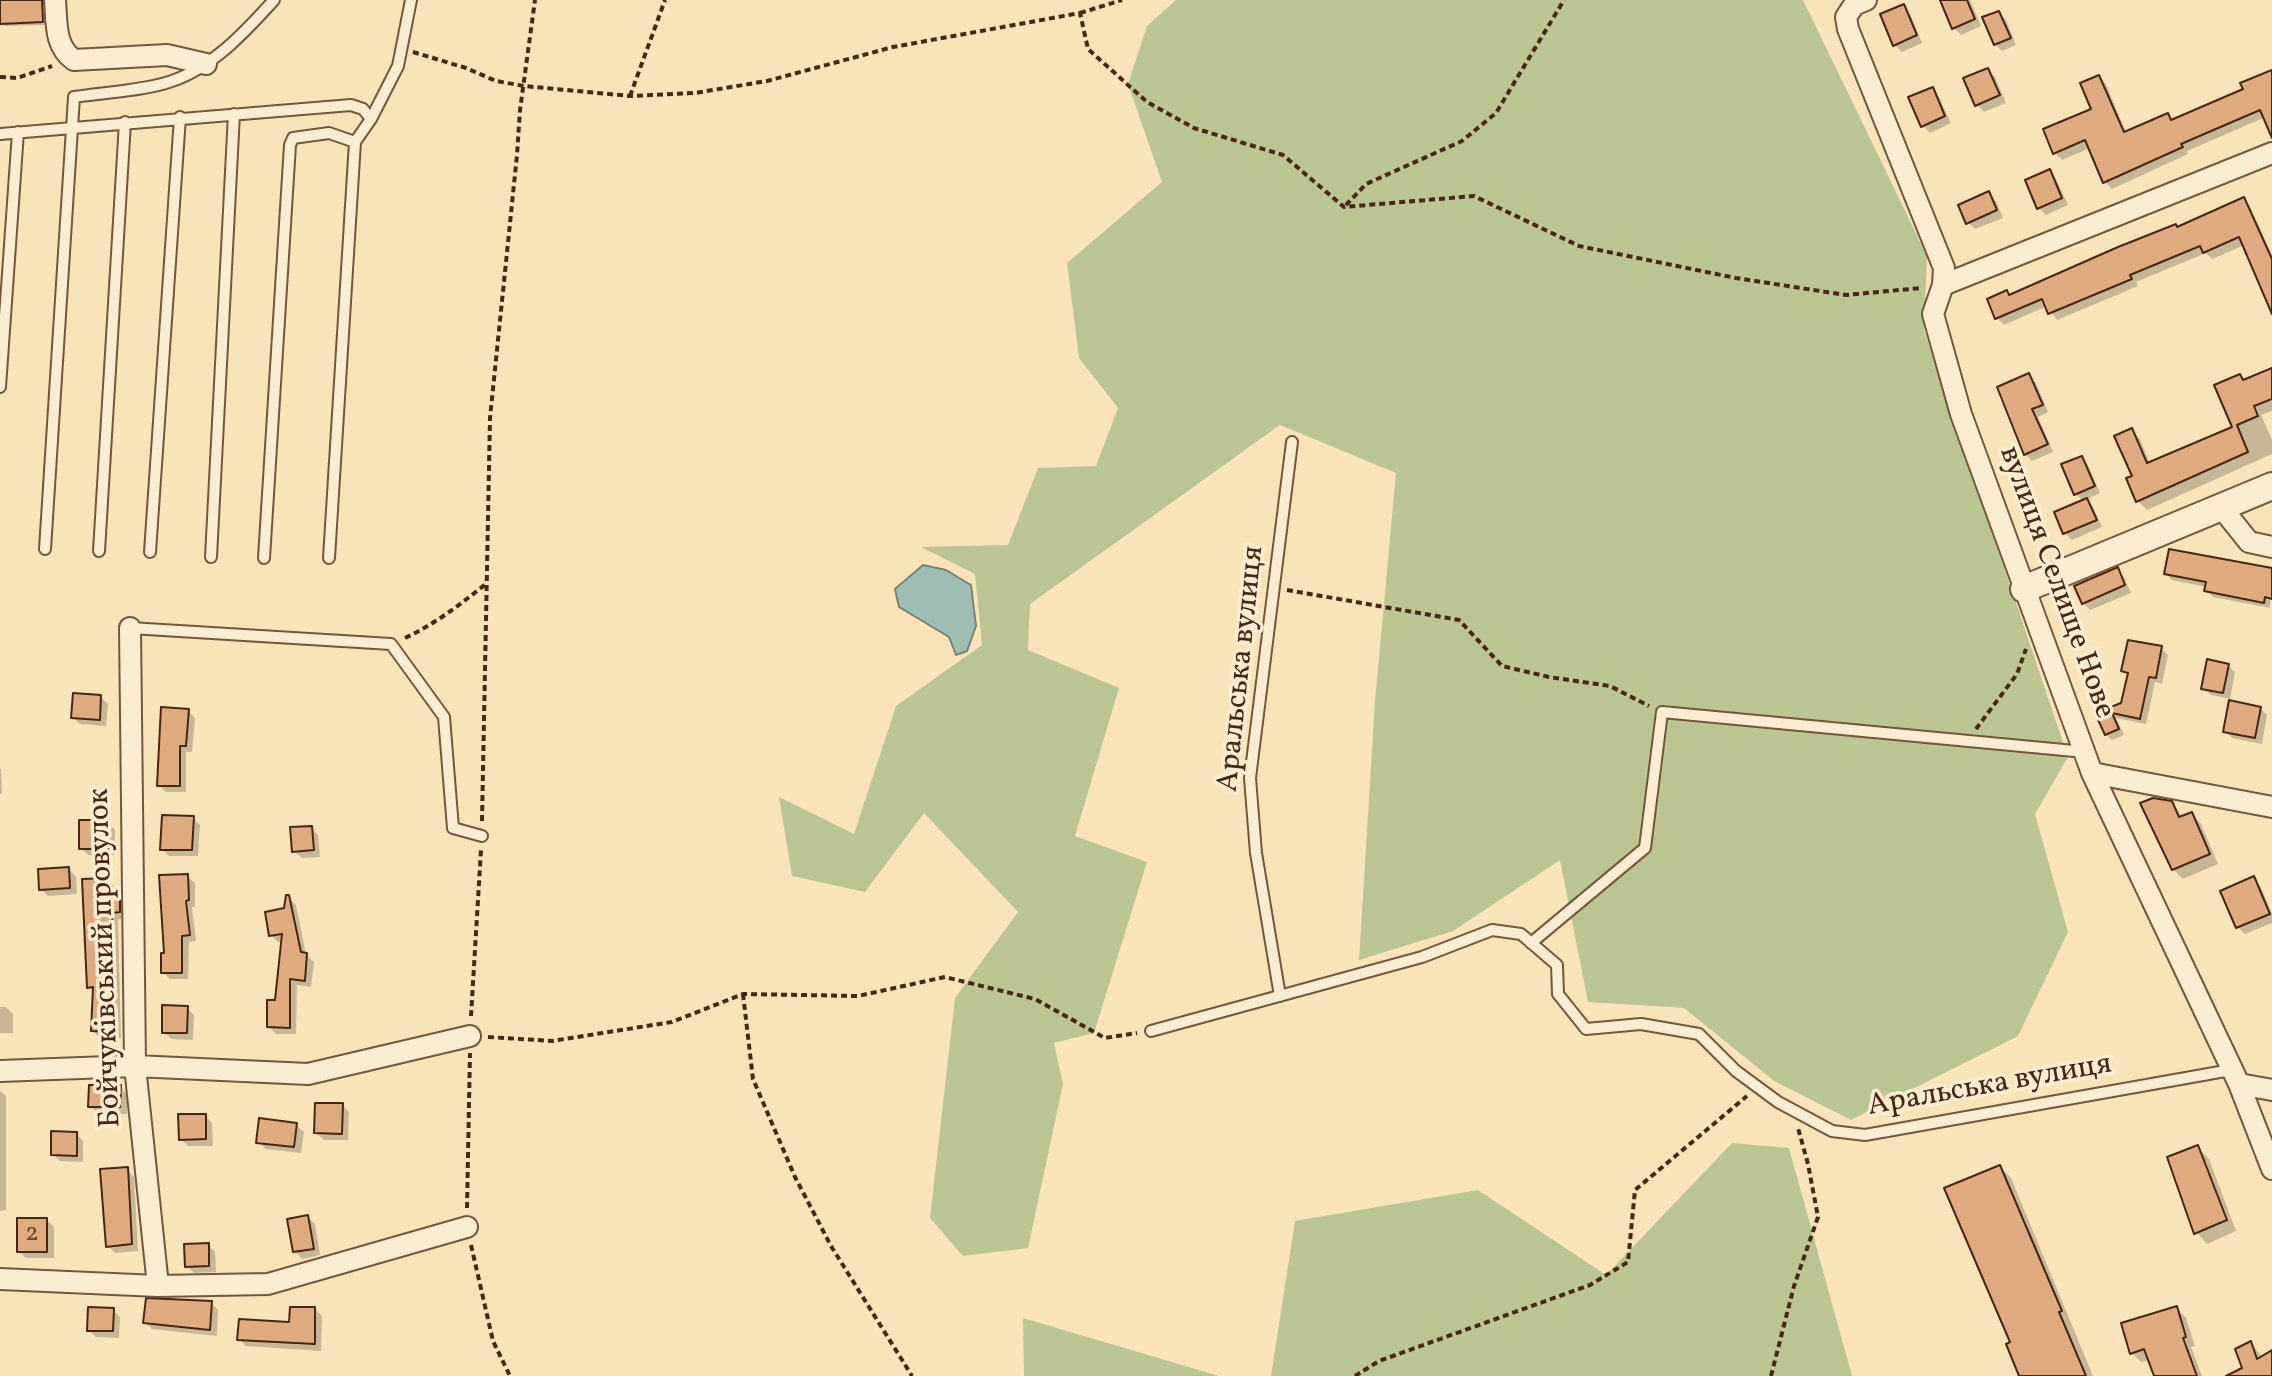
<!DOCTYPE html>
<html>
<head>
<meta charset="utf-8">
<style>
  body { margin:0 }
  canvas { display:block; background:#f9e4ba }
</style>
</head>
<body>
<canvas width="2272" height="1376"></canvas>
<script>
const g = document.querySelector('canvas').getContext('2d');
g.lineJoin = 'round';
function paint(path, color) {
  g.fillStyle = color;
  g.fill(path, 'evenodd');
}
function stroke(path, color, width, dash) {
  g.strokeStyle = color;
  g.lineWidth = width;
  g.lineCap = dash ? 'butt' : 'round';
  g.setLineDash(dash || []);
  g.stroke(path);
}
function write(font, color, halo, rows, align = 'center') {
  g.font = font + ' Vollkorn,serif';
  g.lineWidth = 7;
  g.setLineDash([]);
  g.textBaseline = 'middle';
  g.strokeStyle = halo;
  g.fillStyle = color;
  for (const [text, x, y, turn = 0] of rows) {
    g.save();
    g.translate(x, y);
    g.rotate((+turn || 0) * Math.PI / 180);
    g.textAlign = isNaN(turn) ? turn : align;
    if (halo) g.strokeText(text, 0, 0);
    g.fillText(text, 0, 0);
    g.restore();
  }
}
const green = new Path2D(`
  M1176 0H1803L1927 256 1924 330 2068 757 2035 814 2068 932 2018 1036 1851 1120 1774 1081 1684 1008 1588 1002 1560 860 1453 931 1359 960 1375 701 1396 473 1280 425 1030 604 1028 650 1119 688 1075 836 1147 862 1094 1033 1054 1043 1063 1084 1028 1248 963 1256 930 1218 955 998 1018 912 924 813 865 892 792 876 779 797 854 834 896 706 982 645 975 574 921 547 1008 545 1038 468 1096 466 1118 408 1079 358 1067 263 1162 182 1128 84 1147 26Z
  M1732 1143 1789 1148 1852 1376H1271L1295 1221 1478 1190 1606 1275Z
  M1023 1318 1219 1376H1024Z`);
const water = new Path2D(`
  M923 565 946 570 971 585 976 626 967 651 956 655 949 637 899 607 895 589Z`);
const shadow = new Path2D(`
  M1 0H45L46 25 5 26 2 23Z
  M1942 0H1970L1981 26 1961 35 1954 28Z
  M1903 7 1910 14 1922 43 1902 52 1895 45Z
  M1998 13 2006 20 2016 45 2002 51 1995 44Z
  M1988 70 1995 77 2006 103 1984 112 1977 105Z
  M2272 72V118L2268 116 2187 151 2188 154 2112 189 2105 182 2090 148 2062 160 2055 153 2094 110 2099 77 2106 84 2126 133 2168 115 2173 121 2245 90Z
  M1932 90 1939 97 1951 123 1930 133 1923 126Z
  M2049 172 2056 179 2068 205 2046 215 2039 208Z
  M1989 194 1996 201 2003 218 1975 229 1968 222Z
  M2243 200 2250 207 2272 255V296L2245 245 2212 259 2206 253 2136 282 2138 286 2057 320 2047 306 2004 325 1997 318 2007 293 2011 296Z
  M2272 370V411L2261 415 2272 440V454L2147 510 2138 501 2129 479 2134 477 2131 431 2140 439 2150 463 2234 428 2240 376 2245 382Z
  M2029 376 2036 383 2048 412 2038 417 2053 452 2032 461 2025 454Z
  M2081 458 2088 465 2100 493 2086 500 2093 507 2102 527 2072 540 2065 533 2083 501 2076 494Z
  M2117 570 2124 577 2131 593 2090 610 2083 603Z
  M2272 572 2270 608 2213 597 2206 590 2207 587 2172 580 2166 574Z
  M2161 648 2168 655 2162 684 2155 682 2146 724 2116 718 2124 735 2112 740 2106 734 2098 715 2123 704 2129 676 2124 671Z
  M2228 665 2235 672 2230 699 2211 695 2203 688Z
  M101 697 108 704 106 726 80 724 73 717Z
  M2260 708 2267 715 2262 744 2232 738 2225 731Z
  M188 711 195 718 192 752H186V792H166L159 785Z
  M0 768 1 769 2 793 0 794Z
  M2171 803 2177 809H2173L2185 826 2178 810 2183 817 2191 814 2201 824 2218 864 2183 879 2173 869Z
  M193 818 200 825 198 856H169L162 849Z
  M108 822 115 830 114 855H88L81 848Z
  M311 828 318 835 320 857 302 858 294 851Z
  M69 869 76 877 77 894 48 896 41 889Z
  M187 876 195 883V907H192L196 941 189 942 188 979H170L163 972 166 955Z
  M2253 879 2260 886 2272 913V923L2245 934 2238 927 2223 892Z
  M108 880 115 887V895H119L126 902V919H118L121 1038H100L93 1031 94 992 89 987Z
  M288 897 296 905 306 955 314 962 311 987 297 985 296 1034H276L269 1027 277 1002 283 941 278 942 271 935 286 910Z
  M0 1007H6L13 1014V1033H0Z
  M187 1008 194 1015 193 1040 171 1039 164 1032Z
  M120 1087 127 1094V1114L98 1113 90 1106Z
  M0 1091 6 1096V1210L0 1211Z
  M342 1105 349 1112 348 1140H324L316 1133Z
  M205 1116 212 1123 213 1146H188L181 1139Z
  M296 1125 304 1132 301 1153 266 1149 259 1142Z
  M76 1133 83 1141V1162L60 1161 53 1154Z
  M2198 1148 2209 1159 2236 1231 2207 1244 2196 1232Z
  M2000 1167 2011 1178 2093 1376H2021L2012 1343Z
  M127 1169 134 1177 138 1251 115 1253 108 1246Z
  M308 1217 315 1224 320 1255 302 1259 295 1251Z
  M47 1220 54 1227V1258H26L19 1251Z
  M208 1245 215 1252 216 1272 194 1273 187 1266Z
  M211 1303 218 1310 217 1336 152 1329 145 1322Z
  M2176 1308 2186 1318 2195 1346 2191 1347 2202 1376H2156L2150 1360 2141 1362 2132 1353Z
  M315 1309 322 1316 321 1351 246 1346 239 1339 291 1325Z
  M113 1310 120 1317 119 1338 96 1337 89 1330Z
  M2251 1343 2263 1358 2272 1353V1376H2246Z`);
const building = new Path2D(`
  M0 0H42L43 22 0 24Z
  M1940 0H1967L1975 19 1952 29Z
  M1904 4 1917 35 1893 46 1880 14Z
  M1999 11 2011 38 1994 45 1982 17Z
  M1988 68 2000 95 1975 106 1963 78Z
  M2272 70V138L2260 110 2181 144 2183 147 2103 183 2085 140 2053 154 2043 129 2091 109 2080 83 2099 75 2124 132 2168 113 2171 120 2243 89 2240 83Z
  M1933 87 1945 116 1921 127 1908 97Z
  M2050 169 2062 198 2037 209 2025 180Z
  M1989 191 1997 210 1966 224 1958 205Z
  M2244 197 2272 259V314L2239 237 2203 253 2200 246 2130 275 2132 279 2048 314 2042 299 1995 319 1987 299 2007 290 2009 295 2118 247 2176 224 2177 227Z
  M2272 368V399L2254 406 2258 416 2237 425 2248 452 2136 502 2126 478 2132 476 2114 436 2132 428 2147 463 2232 427 2214 385 2240 374 2243 380Z
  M2029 373 2043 405 2032 409 2048 444 2024 455 1997 387Z
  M2082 456 2095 486 2074 495 2061 464Z
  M2087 498 2097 520 2063 534 2054 512Z
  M2169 549 2272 568V599L2265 597 2264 603 2204 591 2206 582 2164 574Z
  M2118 567 2125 585 2082 604 2074 586Z
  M2128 640 2162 646 2156 678 2149 677 2140 719 2112 713 2119 729 2105 735 2095 713 2121 703 2128 673 2121 671Z
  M2207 659 2229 664 2223 693 2201 689Z
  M73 693 101 695 100 720 71 718Z
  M2229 700 2261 707 2255 738 2223 732Z
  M161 707 189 709 186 746H180V786H157Z
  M2153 798 2172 801 2179 817 2192 812 2210 854 2172 870 2140 803Z
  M162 815 194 816 192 850H160Z
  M79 820H109L108 849H79Z
  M312 826 314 850 292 852 290 827Z
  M69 867 70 888 39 890 38 869Z
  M188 874 189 900 186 901 190 935 182 936V973H161V953H164L159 875Z
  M2254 876 2270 914 2236 928 2220 891Z
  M108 878 109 893H120V912L112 913 114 1032 91 1031 93 987 87 988 82 879Z
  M286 895H289L301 952 307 953 305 981 290 979V1028L267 1027V1000H275L282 934 269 936 265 912 284 908Z
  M162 1005 188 1006 187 1033H162Z
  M89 1085H121L120 1107H88Z
  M315 1103H343L342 1134 314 1133Z
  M178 1114H206V1139L179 1140Z
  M259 1118 297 1123 294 1147 256 1143Z
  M51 1131 77 1132V1156L51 1155Z
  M2198 1145 2227 1220 2194 1234 2167 1157Z
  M2000 1165 2062 1311 2059 1312 2086 1376H2019L2006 1344 2010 1342 1944 1188Z
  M128 1167 132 1244 106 1247 100 1169Z
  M308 1215 314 1249 293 1252 287 1219Z
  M17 1218H47V1252H17Z
  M209 1243V1266L185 1267 184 1244Z
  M146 1298 212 1301 210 1330 143 1323Z
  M2177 1306 2186 1337 2183 1338 2197 1376H2154L2144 1349 2130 1354 2121 1323Z
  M88 1307 114 1308 113 1331H87Z
  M290 1307H315V1344L237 1340 239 1319 289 1322Z
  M2251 1341 2257 1359 2272 1350V1376H2226L2242 1368 2235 1349Z`);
const path = new Path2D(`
  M1080 13 1122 0
  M413 52 466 68 496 81 524 86 630 96 695 93 767 81 893 47 1080 13 1088 49 1147 102 1194 128 1283 155 1344 207 1474 196 1579 246 1736 278 1846 295 1921 288
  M0 77 17 78 52 66
  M630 96 665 0
  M1346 205 1366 184 1462 141 1496 113 1564 0
  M1287 590 1459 620 1502 666 1549 677 1610 686 1649 706
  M405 638C435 624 461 604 487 583
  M1976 729 2017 674 2026 649
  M482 821 490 418 517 155 520 110 535 0
  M743 994 753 1079 795 1177 831 1246 912 1376
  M471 1016 481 850
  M488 1037 552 1041 672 1022 743 994 858 996 945 977 1035 999 1105 1038 1137 1033
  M467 1208 470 1053
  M471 1245 493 1341 510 1376
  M1355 1376 1379 1361 1590 1285 1628 1262 1635 1190 1747 1096
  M1771 1376 1794 1286 1818 1217 1808 1164 1798 1128`);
const service = new Path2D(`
  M371 119 398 66 411 0
  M0 134 351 105 363 109 371 119 355 142 329 558
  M0 387 18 132
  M45 549 74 97C101 93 148 90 172 81 213 67 246 31 274 0
  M99 551 125 122
  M150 552 180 117
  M211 557 234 114
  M264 558 290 145 293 138 329 133 355 142
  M130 628 391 644 444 717 453 828 482 836
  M1531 943 1645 848 1662 712 2085 752
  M1280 996 1256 853 1250 778 1292 442
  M1151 1031 1422 957 1492 930 1521 934 1557 965 1558 994 1586 1029 1641 1024 1699 1034 1736 1071 1778 1102 1832 1131 1865 1135 2231 1070`);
const minor = new Path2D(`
  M55 0C57 22 54 46 74 60L167 55 206 64
  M1866 0 1854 5 1846 17 1848 29 1944 268 1943 285 1933 314 1961 414 2092 773 2239 1084 2272 1169
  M1943 285 2272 153
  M2221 507 2249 542 2272 547
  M130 628 135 1066 158 1286
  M2092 773 2272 807
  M0 1071 135 1066 308 1074 470 1036
  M2239 1084 2272 1090
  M0 1279 158 1286 268 1284 467 1227`);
const tertiary = new Path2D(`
  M2024 589 2272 486`);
const numberNames = [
  ["2",32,1235]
];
const streetNames = [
  ["вулиця Селище Нове",2055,583,70],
  ["Аральська вулиця",1243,669,-84],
  ["Бойчуківський провулок",107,958,-92],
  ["Аральська вулиця",1990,1087,-10]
];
paint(green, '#bbc591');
paint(water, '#9ebeb4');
stroke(water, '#7c8174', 2);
paint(shadow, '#0003');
paint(building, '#deab80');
stroke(building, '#482615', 2);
stroke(service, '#74563e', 14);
stroke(minor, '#74563e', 24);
stroke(tertiary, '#74563e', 30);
stroke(path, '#482615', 4, [6, 4]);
stroke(service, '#fbedd2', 10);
stroke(minor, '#fbedd2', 20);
stroke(tertiary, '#fbedd2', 26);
write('26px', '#6e4730', null, numberNames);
write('30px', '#482615', '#fbedd2', streetNames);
</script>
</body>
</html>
